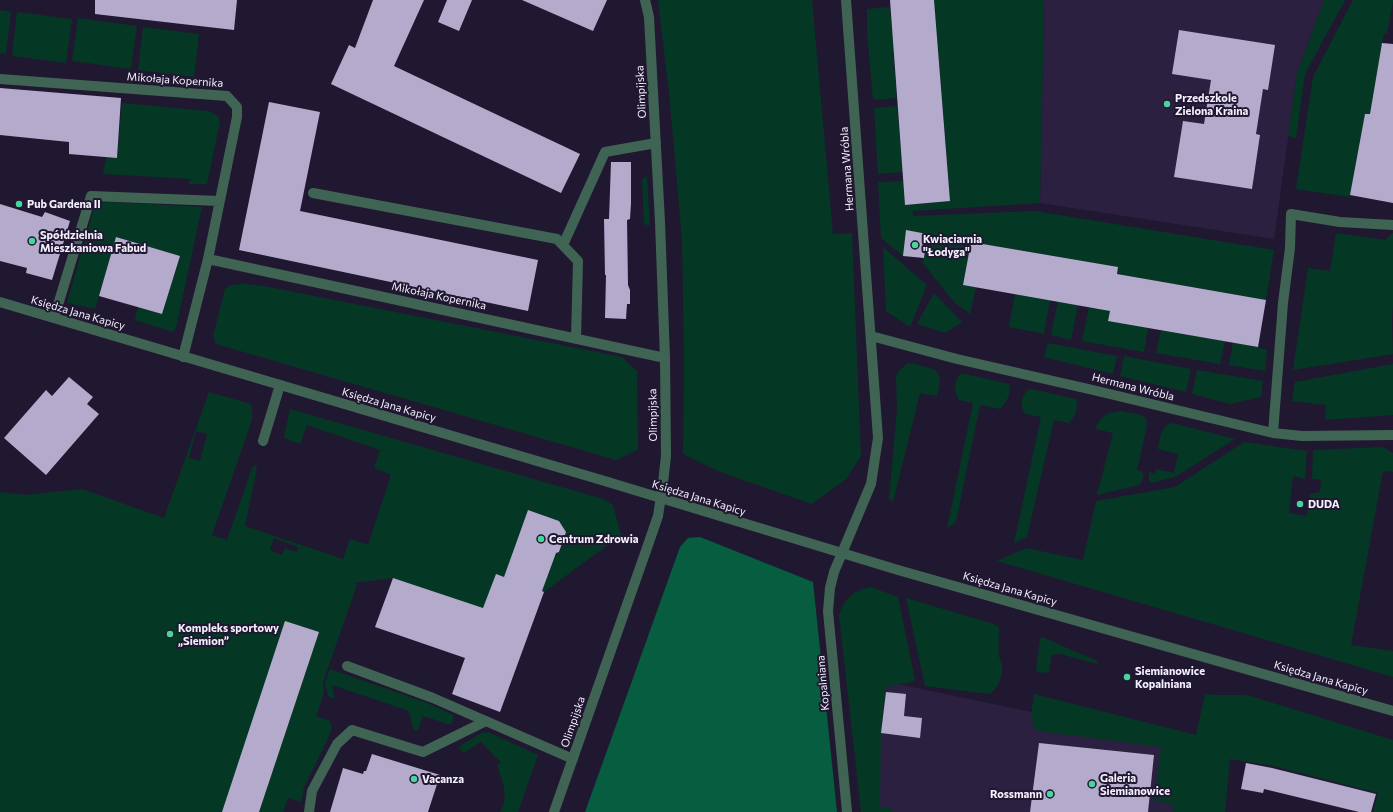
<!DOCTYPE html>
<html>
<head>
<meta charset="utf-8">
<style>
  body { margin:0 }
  canvas { display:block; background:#201731 }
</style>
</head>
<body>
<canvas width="1393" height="812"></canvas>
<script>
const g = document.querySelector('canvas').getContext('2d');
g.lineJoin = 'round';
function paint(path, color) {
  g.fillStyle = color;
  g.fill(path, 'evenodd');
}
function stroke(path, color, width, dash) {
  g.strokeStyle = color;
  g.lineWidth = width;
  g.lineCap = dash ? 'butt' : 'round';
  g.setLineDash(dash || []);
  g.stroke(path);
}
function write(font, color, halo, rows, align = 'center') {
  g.font = font + ' Commissioner,sans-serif';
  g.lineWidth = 4;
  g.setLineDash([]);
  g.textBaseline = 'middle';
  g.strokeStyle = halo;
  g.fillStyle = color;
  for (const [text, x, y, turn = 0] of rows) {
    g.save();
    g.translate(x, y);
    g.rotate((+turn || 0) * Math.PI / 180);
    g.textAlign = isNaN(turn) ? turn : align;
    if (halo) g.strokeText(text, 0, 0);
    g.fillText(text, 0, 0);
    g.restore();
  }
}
const built = new Path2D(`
  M1044 0H1324L1297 73 1274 239 1040 203Z
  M883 681 1213 750 1204 812H874Z`);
const green = new Path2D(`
  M658 0H812L833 234 852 233 861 456 846 479 812 504 720 472 683 454 684 364 682 239 669 93Z
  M934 0H1044L1040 203 913 211V216L1035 211 1274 250 1266 300 1117 274 1118 267 971 242 963 285 976 287 970 314 955 303 922 262 924 258 927 234 906 231 903 256 881 238 878 182 904 181 906 205 950 201 938 49 893 53 897 98 873 100 867 32V9L890 7 892 31Z
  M1324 0H1345L1305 74 1296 138 1288 136 1297 73Z
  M1353 0H1393V2L1387 34 1384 33 1370 114H1365L1350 197 1296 189 1313 77Z
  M0 10 11 12 6 54 0 53Z
  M17 12 72 19 66 63 12 56Z
  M78 18 137 26 131 69 72 61Z
  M143 27 199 34 194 77 138 70Z
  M122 103 209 111 218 116 220 122 207 184H188L191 179 103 174 106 157 117 158Z
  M897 106 903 172 878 174 874 108Z
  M647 176 650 226 644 224 642 180Z
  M110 202 202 207 176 328 173 332 135 320 138 307 162 314 180 256 116 237 95 309 67 303 94 208 98 203Z
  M1336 233 1385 240 1393 233V307C1391 321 1393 338 1393 354L1293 370 1308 268 1330 271Z
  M883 247 927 285 910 327 886 311Z
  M244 284 264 286 622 357 637 371 638 450 616 460 216 344 213 336 225 289 230 285Z
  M934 293 962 322 945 333 917 324Z
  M1015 294 1050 300 1044 334 1009 327Z
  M1058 301 1078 305 1071 340 1051 335Z
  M1089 307 1110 311 1148 328 1144 352 1082 341Z
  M1161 330 1225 341 1220 364 1156 353Z
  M1233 342 1258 347 1267 350 1265 371 1229 365Z
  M1048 343 1117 356 1113 374 1044 357Z
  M1124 356 1191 369 1186 392 1120 376Z
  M908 363 915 364 936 370C942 379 940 385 937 396L920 393 893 502 889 499 897 409 896 377 898 372Z
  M1393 364V415L1325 420 1326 405 1292 401 1295 382Z
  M1197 370 1263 381 1261 397 1230 404 1192 394Z
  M960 374H965L1009 384C1011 394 1007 402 1000 409L980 405 956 522 947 528 973 403 959 400C954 390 953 383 960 374Z
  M1032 389 1076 399C1079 408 1075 416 1069 423L1054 420 1027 537 1014 543 1041 417 1025 414C1020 404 1021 398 1027 390Z
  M209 392 251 404 252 409V420L212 535 227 540 252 468 255 465 257 469 245 526 343 559 350 539 368 545 391 475 374 468 380 450 307 425 300 444 284 438 290 409 603 499 613 505 621 535 544 592 496 575 476 629 461 601 393 578 353 583 357 585 323 682 324 693 316 716 330 721 332 727 329 736 304 788 301 802 288 798 283 812H0V492L25 495 82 489 164 518ZM196 431 207 434 200 461 189 458ZM528 510 559 521 566 532 560 552 556 553 514 548ZM274 538 298 547 297 552 285 548 282 555 270 550Z
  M1121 411 1138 414 1146 418 1147 426 1137 470 1142 472 1144 474 1141 483 1139 485 1097 495 1113 433 1095 429C1102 415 1106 413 1121 411Z
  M1172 423 1235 439 1175 477 1151 483 1149 481V472L1154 474 1156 469 1174 473 1178 454 1158 449C1160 439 1160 426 1172 423Z
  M1244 442 1307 451 1305 479 1293 476 1289 513 1307 516 1310 494 1320 492 1321 480 1312 479 1313 450 1383 447 1393 453V472L1383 471 1351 645 1393 651V677L997 561 1026 548 1083 560 1096 501 1175 487Z
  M871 587 898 597 915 680C907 686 896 682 886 688L881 733 880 808H892V812H861L839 615C846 597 853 591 871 587Z
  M906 598 994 624 999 627C999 636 998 646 999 655 999 659 1002 663 1002 667 1003 677 998 688 990 694L925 686Z
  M1042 637 1097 661V664L1060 654 1052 655 1051 657 1049 672 1040 673 1036 670 1040 639Z
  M330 669 427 703 453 715V721L451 724H448L423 716 418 730 415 731 413 729 409 711 332 685 335 699 328 696 325 683Z
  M1034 694 1196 735 1205 694 1219 695H1247L1393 740V812H1373L1378 793 1273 766 1230 759 1225 812H1172L1173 804 1154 801 1161 747 1038 731 1034 728 1031 716Z
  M483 732 490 733 538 755 518 812H500C510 797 502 780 497 765L501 763 481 742 464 753 458 747Z`);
const forest = new Path2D(`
  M700 537 813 582 837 812H585L680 547 688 538Z`);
const building = new Path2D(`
  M95 0H237L234 30 95 14Z
  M373 0H424L394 66 580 154 561 193 331 84 349 45 355 48Z
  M447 0H472L459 31 438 22Z
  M522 0H607L593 31Z
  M890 0H934L950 201 905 205Z
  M1179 30 1275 45 1268 90 1263 89 1256 134 1260 135 1252 189 1174 177 1183 121 1204 124 1211 80 1172 74Z
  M1382 43 1393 44V203L1350 195 1365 114H1370Z
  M0 88 121 98 117 158 69 154V142L0 135Z
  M269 102 320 112 300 211 538 260 528 311 239 250Z
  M611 162H631V203L630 219 627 220 628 285 630 290V304H627L626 319 605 318 606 275H605L604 219H609Z
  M0 204 42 217 45 212 70 221 52 280 26 273 27 268 0 261Z
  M906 230 927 234 924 258 903 256Z
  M116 237 180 256 162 314 99 296Z
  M971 242 1118 267 1117 274 1266 300 1258 347 1108 321 1110 311 963 285Z
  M69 377 93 397 87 404 99 414 46 475 4 438 46 390 52 396Z
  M528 510 559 521 566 532 559 552 556 553 542 591 544 592 500 712 452 694 465 658 375 627 393 578 483 608 496 574 504 577Z
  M285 621 319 632 259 812H222Z
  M886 692 906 694 904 716 922 718 920 738 881 733Z
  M1039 743 1154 755 1148 812H1030Z
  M372 754 440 775 428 812H330L343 768 363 774 364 771H366Z
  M1246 763 1272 768 1376 794 1371 812H1359L1264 789 1263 793 1241 789Z`);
const minor = new Path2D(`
  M846 0 878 438 871 484 834 572 830 588 828 611 847 812
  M0 79 227 96 237 107V117L208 259 183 357
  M313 193 557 239 578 261 576 338
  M563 245 605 152 656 143
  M208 259 665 358
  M0 302 608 482 898 570 1393 711
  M54 318 91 196 219 201
  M871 336 957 359 1093 390 1273 433 1302 436 1393 435
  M1273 433 1283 303 1290 248 1291 214 1340 222 1393 225
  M263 441 280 385
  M347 666 433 698 573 759
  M309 812 312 791 337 744 352 730 423 752 486 721
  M554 812 648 545 658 516 663 483 666 456 665 358 660 222 649 17 645 0`);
const markers = [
  [1167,104,4,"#48d49d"],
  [19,204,4,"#48d49d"],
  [32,241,4,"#48d49d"],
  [915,245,4,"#48d49d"],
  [1300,504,4,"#48d49d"],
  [541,539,4,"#48d49d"],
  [170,634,4,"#48d49d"],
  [1127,677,4,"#48d49d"],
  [414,779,4,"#48d49d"],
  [1092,784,4,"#48d49d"],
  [1050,794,4,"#48d49d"]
];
const streetNames = [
  ["Mikołaja Kopernika",175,80,4],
  ["Olimpijska",641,92,-93],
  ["Hermana Wróbla",847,169,-94],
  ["Mikołaja Kopernika",439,296,12],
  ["Księdza Jana Kapicy",78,313,16],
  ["Hermana Wróbla",1133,387,14],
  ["Księdza Jana Kapicy",389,405,16],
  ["Olimpijska",653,415,-91],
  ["Księdza Jana Kapicy",699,498,17],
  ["Księdza Jana Kapicy",1010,589,16],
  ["Księdza Jana Kapicy",1321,678,16],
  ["Kopalniana",823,683,-95],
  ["Olimpijska",573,722,-71]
];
const poiNames = [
  ["Przedszkole",1175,98],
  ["Zielona Kraina",1175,111],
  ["Pub Gardena II",27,204],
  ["Spółdzielnia",40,235],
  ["Mieszkaniowa Fabud",40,248],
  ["Kwiaciarnia",923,239],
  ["\"Łodyga\"",923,252],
  ["DUDA",1308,504],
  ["Centrum Zdrowia",549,539],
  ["Kompleks sportowy",178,628],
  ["„Siemion”",178,641],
  ["Siemianowice",1135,671],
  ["Kopalniana",1135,684],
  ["Galeria",1100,778],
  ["Siemianowice",1100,791],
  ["Vacanza",422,779],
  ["Rossmann",1042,794,"right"]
];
paint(built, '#2b2040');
paint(green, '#053725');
paint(forest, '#075d40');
paint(building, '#b4aacc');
stroke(minor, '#406453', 10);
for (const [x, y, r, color] of markers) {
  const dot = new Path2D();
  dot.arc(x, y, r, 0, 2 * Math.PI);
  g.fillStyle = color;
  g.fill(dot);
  stroke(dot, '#201731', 1.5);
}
write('11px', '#f5f0ff', '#201731', streetNames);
write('bold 11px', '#f5f0ff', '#201731', poiNames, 'left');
</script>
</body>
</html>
